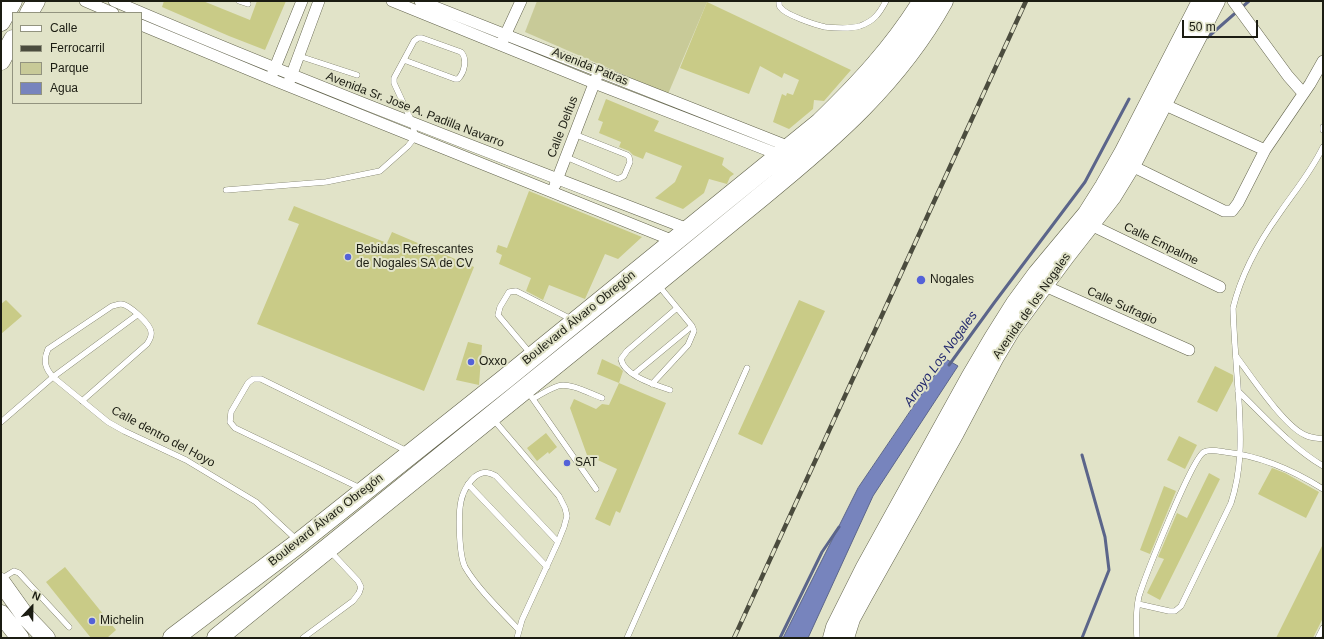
<!DOCTYPE html>
<html>
<head>
<meta charset="utf-8">
<style>
  body { margin:0 }
  #map { position:relative; width:1324px; height:639px; overflow:hidden; background:#e1e3c8; font-family:Helvetica,sans-serif }
  canvas { display:block }
  .frame { position:absolute; inset:0; border:2px solid #1b1c12; pointer-events:none }
  .legend { position:absolute; left:12px; top:12px; width:130px; height:92px; box-sizing:border-box; background:#e1e3c8; border:1px solid #92937f; margin:0; padding:5px 7px; list-style:none; font-size:12px; color:#1b1c12 }
  .legend li { display:flex; align-items:center; gap:8px; height:20px }
  .legend b { width:20px; border:1px solid #92937f }
  .north { position:absolute; left:12px; top:587px; width:40px; height:40px; -webkit-text-stroke:3px #e1e3c8; paint-order:stroke; rotate:22deg; font-size:11px; font-weight:700; line-height:16px; text-align:center; color:#1b1c12 }
  .north::after { content:''; display:block; margin:auto; width:14px; height:18px; background:#1b1c12; clip-path:polygon(50% 0,100% 100%,50% 72%,0 100%) }
  .scale { position:absolute; left:1182px; top:20px; width:76px; height:18px; box-sizing:border-box; border:2px solid #1b1c12; border-top:0; padding-left:5px; font-size:12px; line-height:14px; white-space:nowrap; color:#1b1c12; -webkit-text-stroke:3px #e1e3c8; paint-order:stroke }
</style>
</head>
<body>
<div id="map">
<canvas width="1324" height="639"></canvas>
<div class="frame"></div>
<ul class="legend">
<li><b style="height:5px;background:#fff"></b>Calle</li>
<li><b style="height:5px;background:#4b4c3e"></b>Ferrocarril</li>
<li><b style="height:11px;background:#c8ca98"></b>Parque</li>
<li><b style="height:11px;background:#7784bd"></b>Agua</li>
</ul>
<div class="north">N</div>
<div class="scale">50 m</div>
</div>
<script>
const g = document.querySelector('canvas').getContext('2d');
g.lineJoin = 'round';
function paint(path, color) {
  g.fillStyle = color;
  g.fill(path, 'evenodd');
}
function stroke(path, color, width, dash) {
  g.strokeStyle = color;
  g.lineWidth = width;
  g.lineCap = dash ? 'butt' : 'round';
  g.setLineDash(dash || []);
  g.stroke(path);
}
function write(font, color, halo, rows, align = 'center') {
  g.font = font + ' Helvetica,sans-serif';
  g.lineWidth = 4;
  g.setLineDash([]);
  g.textBaseline = 'middle';
  g.strokeStyle = halo;
  g.fillStyle = color;
  for (const [text, x, y, turn = 0] of rows) {
    g.save();
    g.translate(x, y);
    g.rotate((+turn || 0) * Math.PI / 180);
    g.textAlign = isNaN(turn) ? turn : align;
    if (halo) g.strokeText(text, 0, 0);
    g.fillText(text, 0, 0);
    g.restore();
  }
}
const green = new Path2D(`
  M537 1H705L707 2 668 94 525 32Z`);
const water = new Path2D(`
  M946 359 958 366 873 496 808 638H783L858 488Z`);
const stream = new Path2D(`
  M1208 37 1249 1
  M949 365 994 303 1085 182 1129 99
  M1082 455 1105 537 1109 570 1082 638
  M780 638 822 552 839 527`);
const building = new Path2D(`
  M164 1H203L250 20 257 1H286L265 50 229 36 162 7Z
  M707 2 851 70 824 101 814 100 813 109 789 129 773 122 782 94 786 96 787 93 793 95 799 80 784 73 782 78 760 66 749 94 680 68Z
  M606 99 659 121 654 131 724 158 722 165 734 174 730 177 727 184 709 179 704 193 683 209 655 198 675 182 682 166 646 152 643 159 633 155 629 151 619 147 621 142 599 133 603 122 598 120Z
  M529 191 642 237 618 259 605 254 585 299 549 285 543 300 526 291 531 278 499 264 502 255 496 252 498 245 507 248Z
  M294 206 387 243 392 232 474 267 424 391 257 324 299 224 288 220Z
  M6 300 22 316 1 334V304Z
  M799 300 825 311 762 445 738 434Z
  M468 342 482 345 479 385 456 380Z
  M602 359 619 367 623 371 619 383 597 374Z
  M1215 366 1233 375V381L1217 412 1197 402Z
  M619 383 666 403 620 513 616 511 610 526 595 519 617 469 587 455 570 408 574 399 596 409 602 404 609 405Z
  M546 433 557 447 549 454 548 452 537 461 527 448Z
  M1179 436 1197 445 1185 469 1167 460Z
  M1272 468 1285 473 1319 492 1306 518 1258 494Z
  M1209 473 1220 479 1160 600 1147 593 1164 559 1158 557 1177 513 1187 518Z
  M1164 486 1176 491 1150 554 1140 550Z
  M1323 544V618L1313 638H1276Z
  M65 567 116 630 107 638H91L46 582Z`);
const lane = new Path2D(`
  M239 1 248 4
  M779 1C779 3 779 6 780 7 785 15 816 25 825 27 836 28 850 29 860 26 874 21 879 14 886 1
  M299 56 357 75
  M1323 127V130
  M566 157 618 179 624 176 630 162 629 157 627 155 574 134
  M226 190 326 182 380 171 408 146 415 137 413 124 394 83V78L414 41 418 38H422L461 52C468 59 464 73 458 79H455L404 60
  M530 353 498 315 500 307 509 292 516 291 571 319
  M1236 356C1251 376 1284 426 1305 435 1311 438 1317 438 1323 439
  M634 374 692 326
  M652 384 688 345 694 331 692 326 659 286
  M670 390C656 385 624 376 621 359L627 351 677 308
  M1238 391C1265 417 1291 447 1323 466
  M528 392 596 489
  M533 399C541 394 549 389 558 386 569 382 591 394 602 398
  M82 401 147 344C149 341 152 336 151 332 151 325 129 304 121 304 118 304 114 306 112 306L48 349C43 361 45 368 53 377L137 315
  M493 419 559 496 565 508 567 516 564 527 558 542 522 620 517 638
  M1 422 53 377 108 422 124 431 186 460 256 502 297 540
  M468 484 547 567
  M360 488 235 428 230 422 231 412 248 383 253 379H261L407 451
  M1 579 14 571 19 573 69 627
  M1138 604 1169 611H1175L1181 606 1231 503C1242 469 1241 438 1239 403 1237 371 1234 340 1233 308 1241 275 1259 242 1279 214 1294 192 1311 172 1323 147
  M519 630C502 612 477 588 465 567 459 555 458 515 461 501 463 491 471 476 482 473 487 471 492 474 496 476L558 542
  M303 638 353 601 359 593 361 587 358 581 330 551
  M627 638 747 368
  M1137 638C1136 624 1136 609 1139 596 1145 577 1192 458 1204 452 1210 449 1218 451 1225 452 1260 456 1293 470 1323 489
  M1318 638 1323 628`);
const street = new Path2D(`
  M85 1 113 13
  M114 1C303 82 496 155 688 229L691 231
  M392 1 594 83 780 155
  M420 1 790 147
  M1233 1 1288 76 1303 93
  M141 25 271 79 674 241 677 243
  M503 40 521 1
  M272 75 302 1
  M289 82 319 1
  M1163 104 1265 150
  M1132 166 1224 211H1232L1238 203 1265 150 1310 84 1323 61
  M555 185 597 76
  M1091 225 1220 287
  M1045 286 1189 350`);
const secondary = new Path2D(`
  M831 638 834 627 864 567 969 377 992 338 1014 303 1036 273 1086 213 1103 186 1123 151 1200 1
  M846 638 852 619 864 597 956 433 995 359 1013 329 1067 256 1113 197 1132 166 1217 1`);
const primary = new Path2D(`
  M29 13 36 1
  M1 22 13 1
  M1 61 13 39
  M1 582 26 617 46 638
  M1 614 20 638`);
const highway = new Path2D(`
  M173 638 300 542 505 379 820 123C860 84 893 49 923 1
  M217 638C354 526 492 415 630 304 674 268 718 232 762 196 833 138 898 82 943 1`);
const rail = new Path2D(`
  M734 638 1026 1`);
const markers = [
  [348,257,4,"#5462d8"],
  [921,280,5,"#5462d8"],
  [471,362,4,"#5462d8"],
  [567,463,4,"#5462d8"],
  [92,621,4,"#5462d8"]
];
const streetNames = [
  ["Avenida Patras",590,67,22],
  ["Avenida Sr. Jose A. Padilla Navarro",415,110,21],
  ["Calle Delfus",563,127,-69],
  ["Calle Empalme",1161,244,26],
  ["Avenida de los Nogales",1032,306,-55],
  ["Calle Sufragio",1122,306,24],
  ["Boulevard Álvaro Obregón",579,318,-39],
  ["Calle dentro del Hoyo",163,437,28],
  ["Boulevard Álvaro Obregón",326,520,-38]
];
const poiNames = [
  ["Bebidas Refrescantes",356,250],
  ["de Nogales SA de CV",356,264],
  ["Nogales",930,280],
  ["Oxxo",479,362],
  ["SAT",575,463],
  ["Michelin",100,621]
];
const waterNames = [
  ["Arroyo Los Nogales",941,359,-54]
];
paint(green, '#c8ca98');
paint(water, '#7784bd');
stroke(water, '#5b658a', 1);
stroke(stream, '#5b658a', 3);
paint(building, '#c9cb87');
stroke(lane, '#63644d', 6);
stroke(street, '#63644d', 12);
stroke(secondary, '#63644d', 17);
stroke(primary, '#63644d', 19);
stroke(highway, '#63644d', 21);
stroke(lane, '#fff', 5.5);
stroke(street, '#fff', 11);
stroke(secondary, '#fff', 16);
stroke(primary, '#fff', 18);
stroke(highway, '#fff', 20);
stroke(rail, '#4b4c3e', 4.5);
stroke(rail, '#e1e3c8', 3, [9]);
for (const [x, y, r, color] of markers) {
  const dot = new Path2D();
  dot.arc(x, y, r, 0, 2 * Math.PI);
  g.fillStyle = color;
  g.fill(dot);
  stroke(dot, '#e1e3c8', 1.5);
}
write('12px', '#1b1c12', '#e1e3c8', streetNames);
write('12px', '#1b1c12', '#e1e3c8', poiNames, 'left');
write('italic 13px', '#22286d', '#e1e3c8', waterNames);
</script>
</body>
</html>
